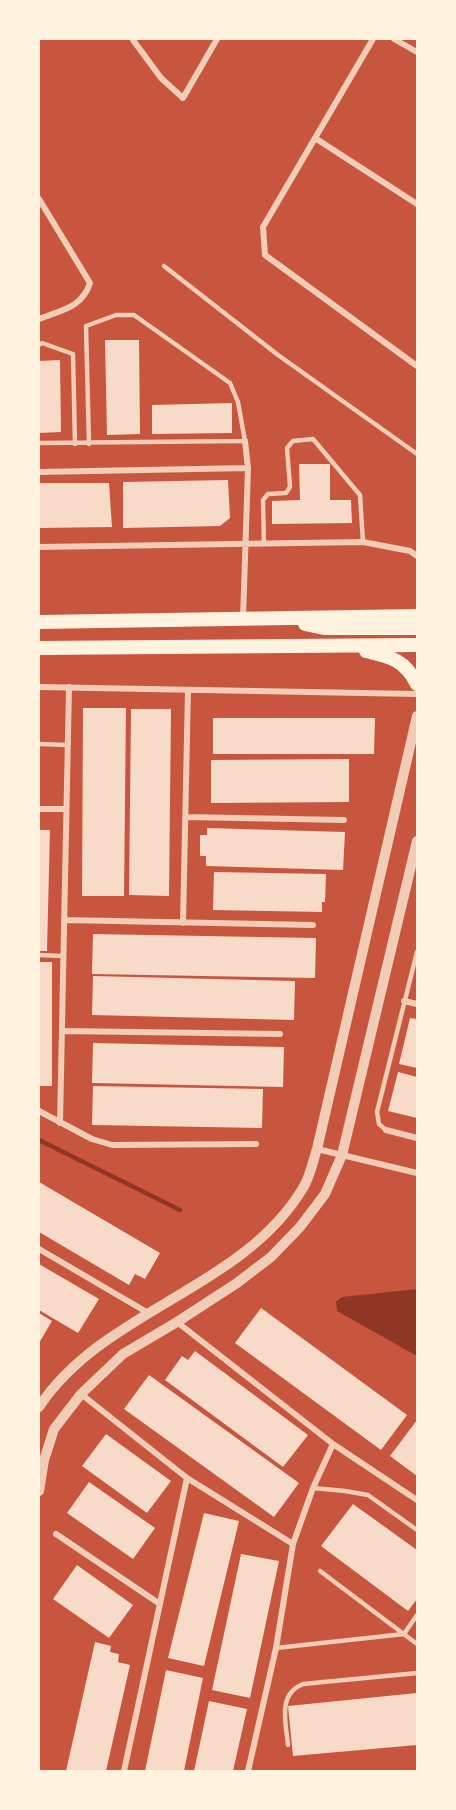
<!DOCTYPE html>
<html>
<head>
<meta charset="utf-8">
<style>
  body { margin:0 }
  #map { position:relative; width:456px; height:1810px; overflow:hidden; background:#c8553d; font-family:Spectral,serif }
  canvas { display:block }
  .frame { position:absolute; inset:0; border:40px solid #fff3e0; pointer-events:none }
</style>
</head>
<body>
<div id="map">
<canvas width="456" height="1810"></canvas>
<div class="frame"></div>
</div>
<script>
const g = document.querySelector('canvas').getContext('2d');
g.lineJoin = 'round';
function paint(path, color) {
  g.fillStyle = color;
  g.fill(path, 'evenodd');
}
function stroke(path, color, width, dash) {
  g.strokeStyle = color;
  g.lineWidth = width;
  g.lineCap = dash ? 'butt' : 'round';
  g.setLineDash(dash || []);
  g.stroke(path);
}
const water = new Path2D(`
  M417 1289V1356L337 1311 336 1302 342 1297Z`);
const stream = new Path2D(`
  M39 1140 180 1210`);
const building = new Path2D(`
  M105 340H139L140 434 107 435Z
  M60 360 61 432 39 433V361Z
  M232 403V433L152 434V405Z
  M299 464H330V500H351L352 523 272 524V501L300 500Z
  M228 480 230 518 220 526 123 528V482Z
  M39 483H109L112 527 39 528Z
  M83 708H126L124 896H82Z
  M131 709H171L169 896 129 895Z
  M213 718H375L374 754H213Z
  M349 759V802L211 803V760Z
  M207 828 345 832 343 870 206 866V856H200V835H207Z
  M39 830H50L47 951H39Z
  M214 872 326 874 325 902H322V912L213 910Z
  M93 934 316 938 315 978 92 974Z
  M39 962H52V1086H39Z
  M93 976 295 981 294 1020 92 1015Z
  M410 1018 417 1019V1068L399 1064Z
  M93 1043 284 1047 283 1087 92 1083Z
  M398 1072 417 1077V1118L388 1111Z
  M93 1086 263 1089 262 1128 92 1125Z
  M39 1182 160 1253 145 1279 135 1274 129 1285 39 1232Z
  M39 1264 99 1299 78 1333 39 1310Z
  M261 1308 407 1415 381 1450 235 1343Z
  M39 1313 52 1321 39 1343Z
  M195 1351 308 1435 283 1467 165 1380 182 1356 188 1360Z
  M149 1375 299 1483 274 1517 124 1409Z
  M417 1420V1476L390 1456Z
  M106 1434 171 1481 147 1513 82 1466Z
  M89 1482 155 1528 133 1559 67 1513Z
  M353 1504 417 1550V1599L408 1611 321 1546Z
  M204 1513 239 1521 204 1666 168 1658Z
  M241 1554 279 1561 250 1698 212 1690Z
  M77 1565 133 1605 109 1638 53 1599Z
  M95 1642 111 1646 110 1652 119 1654 118 1662 130 1665 106 1771H66Z
  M166 1670 203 1678 195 1717 184 1771H145Z
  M417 1693V1745L293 1756 288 1706Z
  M209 1701 247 1709 233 1771H194Z`);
const service = new Path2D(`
  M164 266 278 355 417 454
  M39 345 42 343 73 354 75 444
  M39 443 245 441 238 402 230 383 134 315H116L86 326 89 444
  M264 544 263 500 268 494 286 493 290 487 287 448 293 441 313 439 360 495 363 542
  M39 744 68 745
  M39 955 63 956
  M386 1130 379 1124 377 1112 417 952
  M313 1488 345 1491 368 1495 417 1530
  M320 1571 417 1644
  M276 1648 404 1634 417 1615
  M288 1745C286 1723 277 1694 303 1684L417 1673`);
const minor = new Path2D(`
  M373 39 263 227 265 255 417 366
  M394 39 417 52
  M133 40 161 78 183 98 217 39
  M315 138 417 204
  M39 199 90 283C82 308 61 310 39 319
  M39 472 248 468
  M39 547 363 542 410 551 417 556
  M243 619 248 468 245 441
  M39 687 417 694
  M39 809H66
  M186 817 344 820
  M64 920 313 925
  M183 923 188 690
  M404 1001 417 1004
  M62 1031 280 1034
  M39 1111 92 1139 112 1145 256 1144
  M60 1123 69 687
  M386 1130 417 1138
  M317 1149 417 1173
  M39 1249 150 1314
  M177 1322 333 1444 417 1500
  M81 1394 187 1478 293 1544
  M56 1534 160 1604
  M124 1771 187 1478
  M248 1771 276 1648 293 1544 313 1488 333 1444`);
const tertiary = new Path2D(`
  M39 1407C104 1309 242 1290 303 1188 310 1177 313 1161 317 1149L417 716
  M39 1491 44 1460 54 1429 81 1394 123 1354 177 1322 237 1283 271 1257 300 1227 325 1194 342 1155 417 841`);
const primary = new Path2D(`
  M39 622 417 616
  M305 624 324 628H417
  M39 648 417 645
  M366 651C391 657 405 660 417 684`);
paint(water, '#8f3625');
stroke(stream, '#8f3625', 4.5);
paint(building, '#f7dbc8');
stroke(service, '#f1ccb7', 4.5);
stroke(minor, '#f1ccb7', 6);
stroke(tertiary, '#f1ccb7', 10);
stroke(primary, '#fff3e0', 14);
</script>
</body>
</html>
